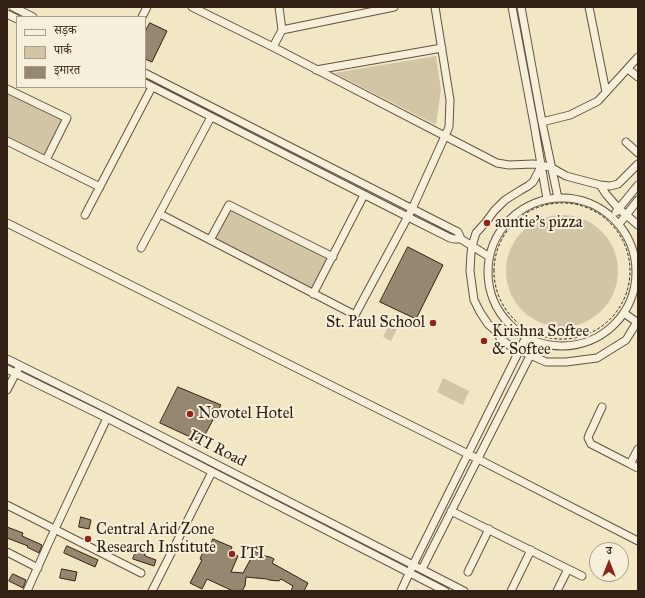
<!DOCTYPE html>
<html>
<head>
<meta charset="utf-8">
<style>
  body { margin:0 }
  #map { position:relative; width:645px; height:598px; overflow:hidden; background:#f1e7c4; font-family:"IM FELL Great Primer","Noto Serif Devanagari",serif }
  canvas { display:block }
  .frame { position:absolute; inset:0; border:8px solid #332014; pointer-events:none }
  .legend { position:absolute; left:16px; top:16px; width:130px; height:72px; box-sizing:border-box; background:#f6efd9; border:1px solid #a89c8a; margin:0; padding:5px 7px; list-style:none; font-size:12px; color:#332014 }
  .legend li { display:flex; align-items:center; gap:8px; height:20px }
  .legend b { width:20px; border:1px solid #a89c8a }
  .north { position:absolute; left:589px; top:542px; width:40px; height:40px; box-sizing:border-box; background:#f6efd9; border:1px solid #a89c8a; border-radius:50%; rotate:0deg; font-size:11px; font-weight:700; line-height:16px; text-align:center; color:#332014 }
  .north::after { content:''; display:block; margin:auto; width:14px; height:18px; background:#8f2418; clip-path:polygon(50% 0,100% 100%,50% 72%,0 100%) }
</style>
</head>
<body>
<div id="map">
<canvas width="645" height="598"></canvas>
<div class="frame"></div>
<ul class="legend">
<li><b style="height:5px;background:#f6efd9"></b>सड़क</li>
<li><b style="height:11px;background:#d1c5a6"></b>पार्क</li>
<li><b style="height:11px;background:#968770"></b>इमारत</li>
</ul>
<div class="north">उ</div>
</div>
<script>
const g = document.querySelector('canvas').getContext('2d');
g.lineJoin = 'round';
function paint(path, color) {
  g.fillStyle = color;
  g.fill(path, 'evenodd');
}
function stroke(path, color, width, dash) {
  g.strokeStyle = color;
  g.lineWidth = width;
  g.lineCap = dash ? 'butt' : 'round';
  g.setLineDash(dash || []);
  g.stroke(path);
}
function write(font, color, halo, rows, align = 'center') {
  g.font = font + ' "IM FELL Great Primer",serif';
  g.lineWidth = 4;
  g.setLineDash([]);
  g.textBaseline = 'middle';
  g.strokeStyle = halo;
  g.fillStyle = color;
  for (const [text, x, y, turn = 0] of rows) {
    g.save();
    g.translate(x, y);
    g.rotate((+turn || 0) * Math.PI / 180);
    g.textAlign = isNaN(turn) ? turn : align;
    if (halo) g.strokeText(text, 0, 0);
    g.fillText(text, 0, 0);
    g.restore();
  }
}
const green = new Path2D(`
  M436 56 441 90 436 125 334 73Z
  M7 94 63 120 46 155 7 136Z
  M229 208 329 258 313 289 213 239Z
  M506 271a56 56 0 1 1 112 0a56 56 0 1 1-112 0Z
  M394 315 402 319 391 341 383 337Z
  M443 378 469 391 463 405 437 392Z`);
const building = new Path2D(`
  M150 23 167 31 152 62 145 59V32Z
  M408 247 443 265 416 319 380 302Z
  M178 387 221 405 201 442 160 423Z
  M81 517 91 520 89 529 79 527Z
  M7 527 23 533 22 536 42 545 39 553 27 547 28 546 7 538Z
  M213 539 232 547 230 552 238 556 231 572 243 573 255 551 265 556 270 557 274 559 272 563 308 583 304 591H291L293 586 281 579 279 581 269 580 267 579 246 577 245 586 242 591H233L207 579 202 589 190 583 202 560 200 559 205 547 209 549Z
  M67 546 98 560 95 567 64 553Z
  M136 551 145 554V556L156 560 154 566 133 559Z
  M62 569 77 572 75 581 60 578Z
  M13 574 26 580 23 588 9 581Z`);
const path = new Path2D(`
  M494 271a68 68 0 1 1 136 0a68 68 0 1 1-136 0Z`);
const minor = new Path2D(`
  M13 7 33 17
  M192 7 273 47 497 163 509 165 533 164 542 165 552 168 566 176 600 185 606 194 618 208 638 225
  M279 7 282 30
  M512 7 534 124 547 199
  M521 7 542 122 558 198
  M589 7 606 92
  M7 14 17 19
  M142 17 147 7
  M273 47 282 30 394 7
  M628 69 638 77
  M316 70 442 48
  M145 73 454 230 458 232 461 239
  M145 83 408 217 450 238 454 239H461L488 256
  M7 89 67 118 46 160
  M542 122 570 115 598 101 638 57
  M7 141 100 187
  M626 142 638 153
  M542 165 533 182 528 186 521 190 505 200 494 211 486 222 476 233 472 246 471 253 470 271 474 300 480 312 488 324 496 331 500 338 510 346 546 362H566L597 358 626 340 637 322
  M600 185 610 186 618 184 638 164
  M488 272a74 74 0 1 1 148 0a74 74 0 1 1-148 0Z
  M616 212 638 185
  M160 214 355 315 412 209 449 127 450 100 435 7
  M85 215 152 87
  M7 223 478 459 638 541
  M619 224 638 200
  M210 240 229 205 333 257
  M141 248 211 117
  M313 294 364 195
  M624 313 638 323
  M7 359 110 410 464 591
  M7 369 107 418 445 591
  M7 390 18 369
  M602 407 589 435 588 438 591 444 630 464
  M638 449 630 464 638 468
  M7 505 141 573
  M451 511 582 576
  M7 552 38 568
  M422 569 537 342
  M468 572 489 529
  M27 591 55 529 107 418
  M152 591 212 472
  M401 591 413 565 526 337
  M511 591 531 550
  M557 591 568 569`);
const markers = [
  [487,223,4,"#8f2418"],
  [433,323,4,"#8f2418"],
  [484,341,4,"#8f2418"],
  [190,414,4,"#8f2418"],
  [88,539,4,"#8f2418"],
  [232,554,4,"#8f2418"]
];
const poiNames = [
  ["auntie's pizza",495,223],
  ["St. Paul School",425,323,"right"],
  ["Krishna Softee",492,332],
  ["& Softee",492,350],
  ["Novotel Hotel",198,414],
  ["Central Arid Zone",96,530],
  ["Research Institute",96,548],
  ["ITI",240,554]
];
const streetNames = [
  ["ITI Road",217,449,27]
];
paint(green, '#d1c5a6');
paint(building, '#968770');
stroke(building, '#332014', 1);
stroke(minor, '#625240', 9);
stroke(path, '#332014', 1, [3, 2]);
stroke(minor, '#f6efd9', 7);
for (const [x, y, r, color] of markers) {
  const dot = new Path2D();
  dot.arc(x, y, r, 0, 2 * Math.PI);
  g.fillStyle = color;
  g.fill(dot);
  stroke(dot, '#f6efd9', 1.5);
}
write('16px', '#332014', '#f6efd9', poiNames, 'left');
write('16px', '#332014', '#f6efd9', streetNames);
</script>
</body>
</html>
